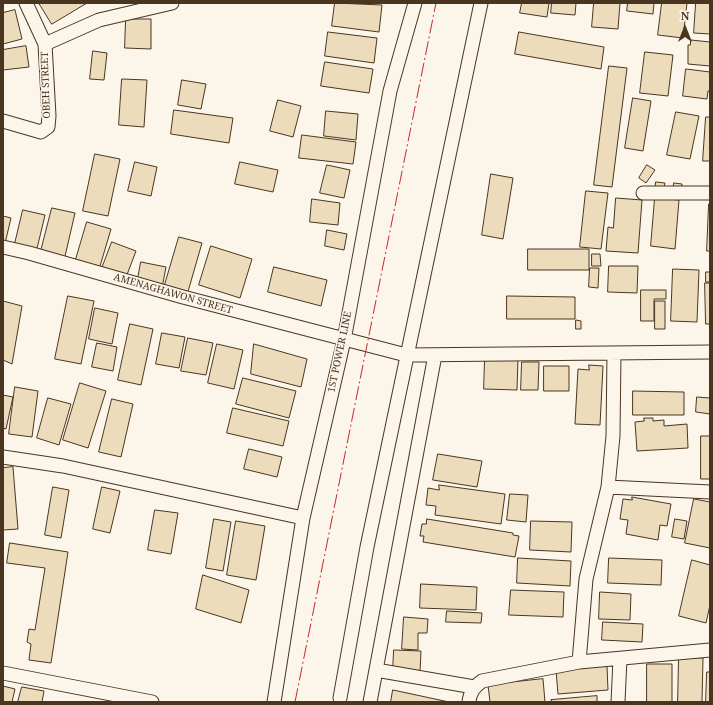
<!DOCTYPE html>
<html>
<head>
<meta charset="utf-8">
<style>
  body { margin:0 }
  #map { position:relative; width:713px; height:705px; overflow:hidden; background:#fbf6e9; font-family:"Noto Serif",serif }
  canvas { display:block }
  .frame { position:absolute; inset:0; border:4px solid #4a3520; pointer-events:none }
  .north { position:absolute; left:665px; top:8px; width:40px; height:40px; -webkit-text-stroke:3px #fbf6e9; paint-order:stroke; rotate:0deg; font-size:11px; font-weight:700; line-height:16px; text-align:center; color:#4a3520 }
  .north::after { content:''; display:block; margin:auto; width:14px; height:18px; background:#4a3520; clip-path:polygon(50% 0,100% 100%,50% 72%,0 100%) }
</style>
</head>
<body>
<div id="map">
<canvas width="713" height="705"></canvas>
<div class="frame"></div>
<div class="north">N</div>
</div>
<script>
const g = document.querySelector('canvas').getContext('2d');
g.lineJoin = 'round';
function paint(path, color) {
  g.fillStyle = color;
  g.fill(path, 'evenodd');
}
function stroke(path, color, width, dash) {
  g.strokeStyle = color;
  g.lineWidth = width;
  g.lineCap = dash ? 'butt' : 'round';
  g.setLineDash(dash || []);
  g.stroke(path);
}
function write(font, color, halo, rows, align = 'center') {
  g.font = font + ' "Noto Serif",serif';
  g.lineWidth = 3;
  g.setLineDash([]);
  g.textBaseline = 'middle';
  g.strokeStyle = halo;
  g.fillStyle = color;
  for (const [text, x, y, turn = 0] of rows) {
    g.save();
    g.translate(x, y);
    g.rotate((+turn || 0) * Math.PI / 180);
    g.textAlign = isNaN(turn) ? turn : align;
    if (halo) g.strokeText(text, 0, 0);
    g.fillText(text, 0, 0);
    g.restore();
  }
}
const building = new Path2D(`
  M39 3H87L52 24Z
  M335 3 382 5 379 32 332 26Z
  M522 3H549L547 17 520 13Z
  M552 3H576L575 15 551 13Z
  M594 3H620L618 29 592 27Z
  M628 3H654L653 14 627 11Z
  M662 3H687L683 38 658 35Z
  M696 3H710V34L694 33Z
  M15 10 22 39 3 44V13Z
  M126 19H151V49L125 48Z
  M328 32 377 38 374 63 325 56Z
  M519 32 604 47 601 69 515 54Z
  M691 40 710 42V66L688 64V45H690Z
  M26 46 29 67 3 70V50Z
  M93 51 107 53 104 80 90 79Z
  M645 52 673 55 668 96 640 93Z
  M325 62 373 69 369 93 321 86Z
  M609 66 627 68 612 187 594 185Z
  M686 69 710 72V91H708L707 99 683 96Z
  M122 79 147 80 144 127 119 125Z
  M182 80 206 84 201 109 178 105Z
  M633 98 651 101 643 151 625 148Z
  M278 100 301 106 293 137 270 131Z
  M174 110 233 118 229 143 171 134Z
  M326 111 358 114 356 140 324 136Z
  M676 112 699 116 690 159 667 155Z
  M706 117H710V161H703Z
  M302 135 356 142 353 164 299 158Z
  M95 154 120 159 108 216 83 211Z
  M135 162 157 167 151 196 128 191Z
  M240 162 278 170 273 192 235 184Z
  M327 165 350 170 344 198 320 193Z
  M647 165 655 170 646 183 639 178Z
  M491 174 513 178 503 239 482 235Z
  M656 182 665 183 663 193 655 192Z
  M674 183 682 184V192H673Z
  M586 191 608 193 601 249 580 247Z
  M616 198 642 200 638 253 606 251 608 227 613 228Z
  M655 198 679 200 675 249 651 246Z
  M312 199 340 203 338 225 310 222Z
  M709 204H710V251H707Z
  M52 208 75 213 63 265 39 259Z
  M23 210 45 215 35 257 13 252Z
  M3 216 11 218 3 252Z
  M87 222 111 229 98 273 74 266Z
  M327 230 347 234 344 250 325 246Z
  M179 237 202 243 187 295 164 288Z
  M112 242 136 251 125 280 101 271Z
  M211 246 252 259 240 298 199 285Z
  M528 249H589V270H528Z
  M592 254H600L601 266H592Z
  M141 262 166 267 162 288 137 284Z
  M609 266H638L637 293 608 292Z
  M274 267 327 280 321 306 268 292Z
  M590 268H599L598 288 589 287Z
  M673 269 699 270 697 322 671 321Z
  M706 272H710V282H706Z
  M705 283H710V324H706Z
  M641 290H666V299H654V321H641Z
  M68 296 94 301 81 364 55 359Z
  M507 296 575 297V319H507Z
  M3 301 22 306 12 364 3 360Z
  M655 301H665V329H655Z
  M95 308 118 313 112 344 89 339Z
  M576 320 581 321V329H576Z
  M130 324 153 329 141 385 118 380Z
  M162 333 185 337 179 368 156 364Z
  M188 338 213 343 206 375 181 371Z
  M97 343 117 347 113 371 92 367Z
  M217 344 243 350 234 389 208 383Z
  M254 344 307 359 301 387 251 374Z
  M485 358H518L517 390 484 389Z
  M522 362H539L538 390H521Z
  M589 365 603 366 600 425 575 424 578 369 589 370Z
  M544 366H569V391H544Z
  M243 378 296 391 289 418 236 404Z
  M80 383 106 391 88 448 63 440Z
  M15 387 38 391 32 437 9 434Z
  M633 391 684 392V415H633Z
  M3 395 13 397 6 429 3 428Z
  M697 397 710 398V414L696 412Z
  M48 398 71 404 59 445 37 438Z
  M112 399 133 404 121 457 99 452Z
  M233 408 289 421 283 446 227 433Z
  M644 418H653V421L664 420V426L687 424 688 448 637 451 635 422 644 421Z
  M701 436H710V479H701Z
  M249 449 282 457 277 477 244 469Z
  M438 454 482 461 477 487 433 480Z
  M13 467 18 529 3 530V468Z
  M439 485 505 494 501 524 435 515 436 506 426 505 428 488 439 490Z
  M53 487 69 490 61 538 45 535Z
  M102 487 120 491 110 533 93 529Z
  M510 494 528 495 526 522 507 520Z
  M632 497 671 504 667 526 660 525 658 540 626 534 628 520 620 519 623 499 632 500Z
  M694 499 710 502V548L685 543Z
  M155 510 178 513 171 554 148 550Z
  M214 519 231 522 223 571 206 568Z
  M427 519 513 533V535L519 536 515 557 423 542 424 536H420L422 524H426Z
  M675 519 687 521 684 539 672 537Z
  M236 521 265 526 256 580 227 575Z
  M531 521 572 522 571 552 530 550Z
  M10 543 68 552 51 663 29 660 31 644 27 642 29 629 35 630 45 568 7 563Z
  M518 558 571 561 570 586 517 583Z
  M609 558 662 560 661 585 608 583Z
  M692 560 710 565V605L706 623 679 616Z
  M203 575 249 590 241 623 196 609Z
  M421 584 477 587 476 610 420 608Z
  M511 590 564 592 563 617 509 615Z
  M600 592 631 594 630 620 599 619Z
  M447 611 482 613 481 623 446 622Z
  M404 617 428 619 427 633H418V650L402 649Z
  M603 622 643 624 642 642 602 640Z
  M394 650 421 651 420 672 393 671Z
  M679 657 703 658 702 702H678Z
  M647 664H672V702H647Z
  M607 666 608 690 558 694 556 670Z
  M707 672H710V702H706Z
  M543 679 545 702H490L488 685Z
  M3 686 15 689 12 702H3Z
  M22 687 44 691 42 702H18Z
  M393 690 449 702H391Z
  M597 696V702H552L551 700Z`);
const street = new Path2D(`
  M26 3 45 44 99 20 172 3
  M3 121 41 132 48 127 49 116 45 44
  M643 193H710
  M3 247 29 253 183 297 406 355 710 352
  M3 457 63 466 303 518
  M608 487 710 492
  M579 662 586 579 608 487 613 436 614 353
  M376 670 474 687
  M3 673 152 702
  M340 698 367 547 481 3
  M274 702 303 518 344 340 390 91 415 3
  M370 702 435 355
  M469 702C470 692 474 687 482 681L579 662 710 650
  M618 702 620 659`);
const power = new Path2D(`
  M295 702 436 3`);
const streetNames = [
  ["OBEH STREET",46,85,-92],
  ["AMENAGHAWON STREET",173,294,16],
  ["1ST POWER LINE",340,352,-78]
];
paint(building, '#ecdcbc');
stroke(building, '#4a3520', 1);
stroke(street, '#4a3520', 15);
stroke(street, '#fbf6e9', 13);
stroke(power, '#c62828', 1, [14, 3, 2, 3]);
write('10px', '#4a3520', '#fbf6e9', streetNames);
</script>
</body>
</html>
